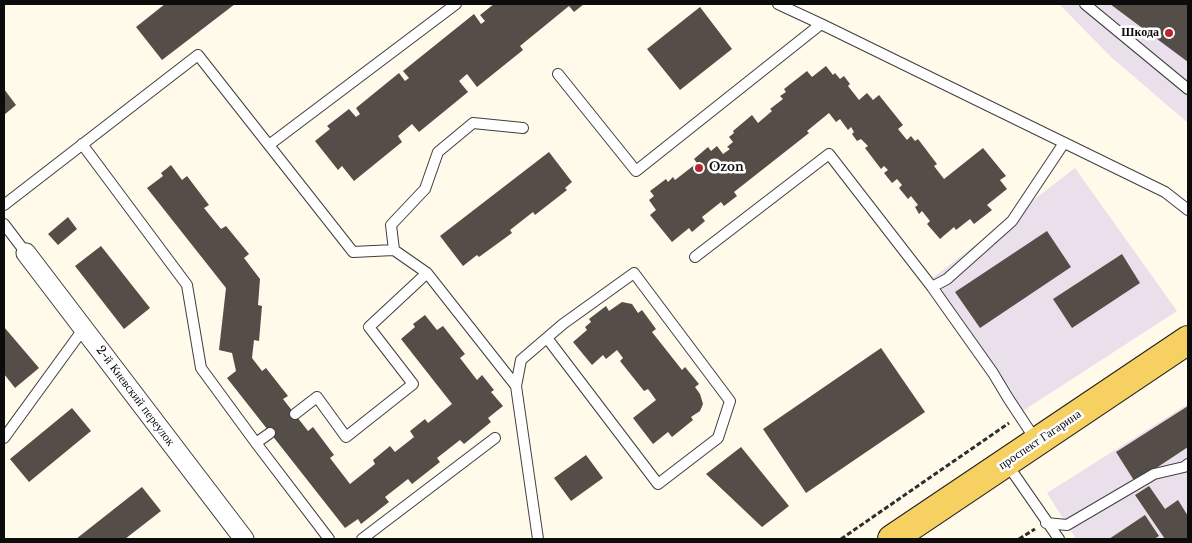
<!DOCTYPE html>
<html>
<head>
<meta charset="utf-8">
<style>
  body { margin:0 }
  #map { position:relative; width:1192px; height:543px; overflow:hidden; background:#fffaea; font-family:"Libre Baskerville",serif }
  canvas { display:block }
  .frame { position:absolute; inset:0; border:5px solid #0c0c0c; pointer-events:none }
</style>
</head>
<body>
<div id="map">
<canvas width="1192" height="543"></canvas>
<div class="frame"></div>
</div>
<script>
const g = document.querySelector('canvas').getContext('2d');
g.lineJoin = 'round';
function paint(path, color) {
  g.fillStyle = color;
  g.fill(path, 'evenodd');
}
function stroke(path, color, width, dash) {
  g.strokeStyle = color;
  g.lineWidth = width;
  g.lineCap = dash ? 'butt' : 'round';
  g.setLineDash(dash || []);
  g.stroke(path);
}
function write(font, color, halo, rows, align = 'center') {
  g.font = font + ' "Libre Baskerville",serif';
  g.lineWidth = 5;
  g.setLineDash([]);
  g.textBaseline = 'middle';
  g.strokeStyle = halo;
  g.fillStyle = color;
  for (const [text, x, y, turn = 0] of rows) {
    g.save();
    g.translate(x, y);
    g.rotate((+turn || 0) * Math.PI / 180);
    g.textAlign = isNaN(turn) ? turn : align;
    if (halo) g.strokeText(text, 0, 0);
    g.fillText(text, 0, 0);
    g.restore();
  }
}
const industrial = new Path2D(`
  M1062 4H1188V123L1111 57 1061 6Z
  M1075 168 1177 311 1015 416 926 283Z
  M1188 404V539H1076L1047 493Z`);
const building = new Path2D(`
  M165 4H235L162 60 136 27Z
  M494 4H584L574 12 569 6 520 46 523 50 477 87 467 74 459 81 468 92 419 132 412 124 398 136 402 142 354 181 342 166 338 170 315 141 330 129 327 126 349 109 356 117 360 114 356 108 399 73 405 81 409 78 403 71 474 14 481 24 485 21 480 15Z
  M1110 4H1188V62Z
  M700 7 732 49 680 90 647 49Z
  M826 66 833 75 835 73 840 79 844 76 850 84 848 86 859 100 867 93 873 100 879 95 903 125 898 129 907 140 911 136 915 141 918 139 937 164 934 166 944 179 983 148 1006 176 1000 180 1007 189 987 205 992 210 974 224 970 219 956 230 954 227 940 239 927 224 930 221 922 211 919 214 915 207 918 205 911 196 908 199 899 188 902 185 897 179 892 183 884 173 888 170 884 166 881 169 865 148 868 146 861 139 857 141 852 134 854 132 851 127 848 130 840 119 836 122 829 113 807 131 809 133 734 192 737 196 724 206 721 202 702 217 705 221 692 232 689 228 672 242 650 215 656 210 649 200 654 196 650 191 666 179 668 182 673 177 675 180 697 163 694 159 708 147 711 151 717 146 723 154 730 149 727 147 733 142 729 137 734 133 733 131 752 115 758 123 772 111 770 109 783 99 780 96 786 92 784 89 807 71 812 77Z
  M4 89 16 105 4 115Z
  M549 152 572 182 565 188 567 190 535 215 533 212 510 230 512 233 479 257 477 255 463 266 440 236Z
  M171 165 182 180 187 176 209 205 204 208 221 229 226 226 249 254 244 258 260 279 258 305 262 306 259 341 254 340 252 358 262 371 266 368 288 396 283 399 308 431 313 427 334 455 330 458 350 484 375 464 373 460 390 446 395 452 414 437 410 431 425 419 428 423 452 404 401 339 415 327 413 324 425 315 437 330 443 326 465 354 460 358 477 380 482 375 494 390 491 392 503 406 488 418 491 422 464 444 460 440 437 458 440 462 412 484 408 479 385 497 389 502 361 524 358 519 345 528 227 378 236 371 232 353 219 350 226 288 147 188 163 176 161 173Z
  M68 217 77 229 58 245 48 234Z
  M1047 231 1071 267 980 328 955 292Z
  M101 246 150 308 124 329 75 266Z
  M1122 254 1140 283 1072 328 1053 299Z
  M622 302 632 304 638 313 642 310 656 329 652 332 682 370 685 367 699 384 695 387 700 394 703 404 700 411 691 417 693 420 672 437 668 432 653 444 633 418 656 400 648 389 644 391 620 361 623 358 617 350 606 359 603 355 592 365 573 342 587 330 585 327 591 322 589 319 606 306 609 311Z
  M4 327 39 368 15 388 4 374Z
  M881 348 925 412 806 493 763 429Z
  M1188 406V447L1135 482 1116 452Z
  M72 408 91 431 29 482 10 459Z
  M741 447 789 506 762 527 706 474Z
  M586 455 603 478 571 501 554 478Z
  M1149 486 1165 509 1178 500 1188 516V539H1165L1135 495Z
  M142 487 161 511 125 539H76Z
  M1145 515 1159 536 1154 539H1109Z`);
const path = new Path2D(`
  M841 539 1009 423
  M1019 539 1035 529`);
const lane = new Path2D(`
  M778 4 821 24
  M1085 4 1188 89
  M558 74 636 171 821 24 1165 192 1188 210
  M82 144 187 285 201 368 256 443 329 539
  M269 145 456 4
  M4 205 198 55 353 252 394 250 427 273
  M4 224 26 253
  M394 250 391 225 425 189 438 152 473 123 523 128
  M695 257 829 154 932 287 993 373 1008 398 1037 442
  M932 287 947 279 1012 221 1064 143
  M516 386 521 360 563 324 634 273 730 401 718 438 658 484 547 338
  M295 414 317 397 346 437 413 384 369 327 427 273 516 386 538 539
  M4 438 84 328
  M256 443 270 433
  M1007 464 1059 539
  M1046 523 1067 525 1154 474 1184 467 1188 464
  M362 539 495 438`);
const street = new Path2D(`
  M26 253 244 539`);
const primary = new Path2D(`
  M892 539 1188 340`);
const markers = [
  [1169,33,5,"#ba2630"],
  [699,168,5,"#ba2630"]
];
const poiNames = [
  ["Шкода",1159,33],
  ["Ozon",709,168,"left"]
];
const streetNames = [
  ["2-й Киевский переулок",135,396,53],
  ["проспект Гагарина",1040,440,-34]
];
paint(industrial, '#e9e0eb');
paint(building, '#544d48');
stroke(lane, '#3f3f3f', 12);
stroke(street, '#3f3f3f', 21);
stroke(primary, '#1d1d1d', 30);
stroke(path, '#2e2e2e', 3, [5, 2.5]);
stroke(lane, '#fff', 10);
stroke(street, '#fff', 19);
stroke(primary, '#f7d062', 28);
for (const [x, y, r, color] of markers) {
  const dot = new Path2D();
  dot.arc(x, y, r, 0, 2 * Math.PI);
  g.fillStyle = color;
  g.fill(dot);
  stroke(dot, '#fff', 2);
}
write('bold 12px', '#0c0c0c', '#fff', poiNames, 'right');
write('12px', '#0c0c0c', '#fff', streetNames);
</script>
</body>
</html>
